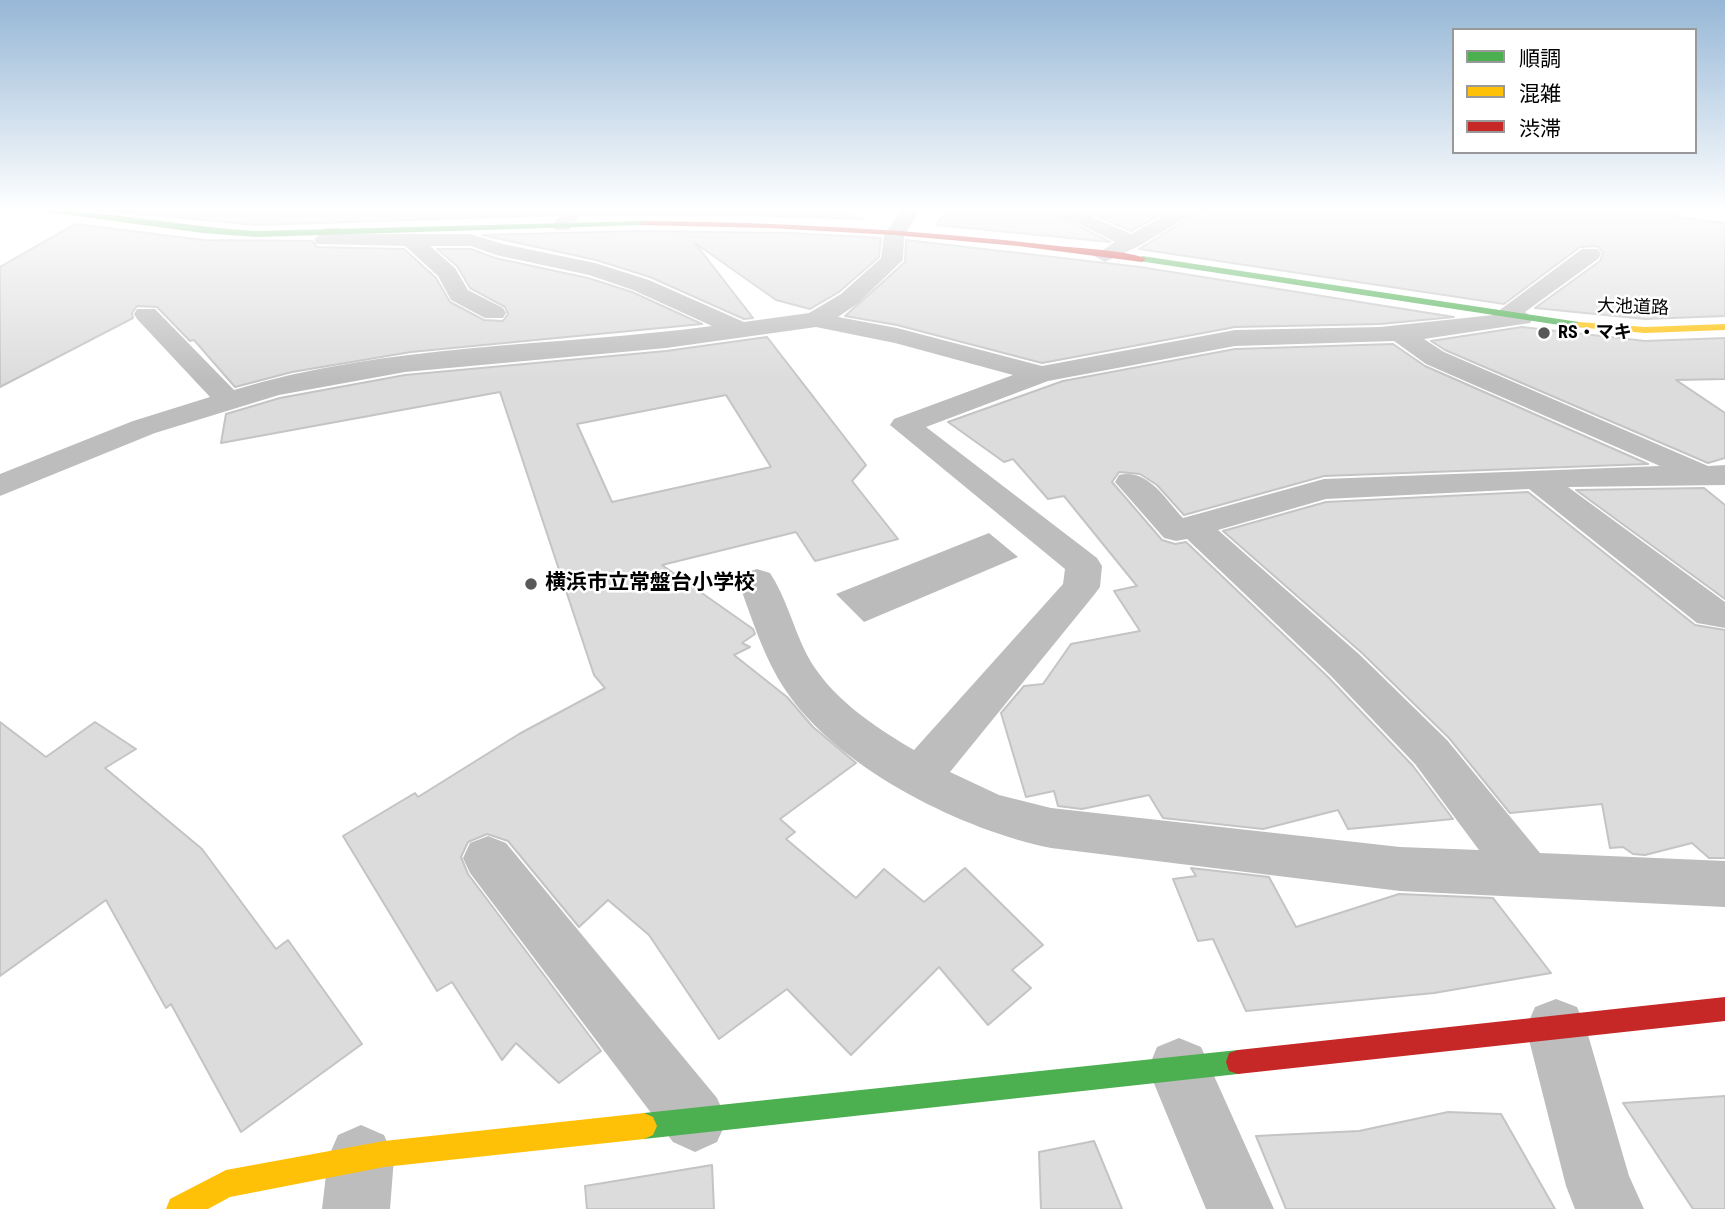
<!DOCTYPE html>
<html>
<head>
<meta charset="utf-8">
<style>
  body { margin:0 }
  #map { position:relative; width:1725px; height:1209px; overflow:hidden; background:#fff; font-family:"Roboto Condensed","Noto Sans JP",sans-serif }
  canvas { display:block }
  .legend { position:absolute; left:1452px; top:28px; width:245px; height:126px; box-sizing:border-box; background:#fff; border:2px solid #999; margin:0; padding:9px 12px; list-style:none; font-size:21px; color:#000 }
  .legend li { display:flex; align-items:center; gap:14px; height:35px }
  .legend b { width:35px; border:2px solid #999 }
</style>
</head>
<body>
<div id="map">
<canvas width="1725" height="1209"></canvas>
<ul class="legend">
<li><b style="height:9px;background:#4caf50"></b>順調</li>
<li><b style="height:9px;background:#ffc107"></b>混雑</li>
<li><b style="height:9px;background:#c62828"></b>渋滞</li>
</ul>
</div>
<script>
const g = document.querySelector('canvas').getContext('2d');
g.lineJoin = 'round';
function paint(path, color) {
  g.fillStyle = color;
  g.fill(path, 'evenodd');
}
function stroke(path, color, width, dash) {
  g.strokeStyle = color;
  g.lineWidth = width;
  g.lineCap = dash ? 'butt' : 'round';
  g.setLineDash(dash || []);
  g.stroke(path);
}
function write(font, color, halo, rows, align = 'center') {
  g.font = font + ' "Roboto Condensed","Noto Sans JP",sans-serif';
  g.lineWidth = 5;
  g.setLineDash([]);
  g.textBaseline = 'middle';
  g.strokeStyle = halo;
  g.fillStyle = color;
  for (const [text, x, y, turn = 0] of rows) {
    g.save();
    g.translate(x, y);
    g.rotate((+turn || 0) * Math.PI / 180);
    g.textAlign = isNaN(turn) ? turn : align;
    if (halo) g.strokeText(text, 0, 0);
    g.fillText(text, 0, 0);
    g.restore();
  }
}
const water = new Path2D(`
  M989 533 1018 557 864 622 836 594Z`);
const building = new Path2D(`
  M97 210H560L557 215 257 225Z
  M585 210H830L865 219 714 214 583 215Z
  M948 210H1048L1110 242 936 225Z
  M1084 210H1169L1131 231Z
  M1202 210H1679L1676 217 1725 223V316L1645 319 1535 308 1600 261 1603 253 1598 246 1580 247 1504 304 1139 249Z
  M75 224 203 240 312 241 317 247 404 249 436 278 450 302 484 320 503 321 508 314 505 307 470 288 457 266 437 249H471L495 258 588 278 632 292 702 324 411 352 292 372 235 387 194 340 190 341 157 307 137 306 132 313 133 318 0 387V267Z
  M638 231 790 233 881 238 879 257 839 292 810 309 776 300 695 243 753 318 744 319 650 277 596 260 482 235Z
  M906 240 1140 267 1454 317 1380 324 1235 327 1042 363 897 325 845 316 905 262Z
  M1522 327 1645 341 1725 338V379L1676 380 1725 413V458L1708 463 1445 350 1431 341Z
  M767 337 866 465 852 481 898 539 815 561 796 532 662 565 753 629 755 634 742 643 750 647 734 655 787 697 813 727 856 763 780 819 795 832 786 839 856 898 884 869 924 902 965 868 1043 945 1012 970 1031 988 988 1025 939 967 851 1055 787 989 719 1039 649 935 608 900 579 927 508 841 487 834 468 842 461 857 468 874 601 1051 559 1083 516 1043 502 1060 452 982 437 991 343 836 415 793 418 797 519 734 605 688 594 675 500 392 221 443 226 414 280 398 405 375 666 351ZM726 395 771 467 612 502 577 424Z
  M1393 344 1425 366 1648 464 1324 476 1184 515 1157 485 1140 474 1119 472 1112 482 1162 540 1175 544 1186 542 1328 677 1413 766 1453 819 1348 829 1338 810 1263 829 1163 818 1149 795 1082 809 1058 806 1054 791 1026 797 1001 713 1024 686 1043 684 1071 644 1140 631 1114 591 1137 586 1064 496 1048 499 1013 459 1004 462 948 422 1063 381 1235 349Z
  M1704 488 1725 505V599L1576 490Z
  M1528 492 1695 625 1725 630V858H1709L1692 843 1645 855 1633 854 1623 847 1610 848 1602 804 1510 813 1449 738 1362 653 1223 531 1326 502Z
  M0 722 46 757 95 722 136 749 105 768 202 849 276 949 288 940 362 1044 241 1132 171 1004 166 1008 106 900 0 976Z
  M1191 868 1269 877 1296 927 1399 894 1493 898 1551 973 1434 993 1246 1011 1213 939 1198 941 1173 879 1196 876Z
  M1725 1096V1209H1693L1623 1103Z
  M1448 1112 1501 1114 1555 1209H1286L1256 1136 1359 1131Z
  M1094 1141 1122 1209H1041L1039 1152Z
  M712 1165 714 1209H587L585 1186Z`);
const street = new Path2D(`
  M564 210H583L569 230H555L552 226Z
  M901 210H920L904 236 903 260 857 304 838 317 897 328 1042 366 1235 330 1380 327 1493 315 1582 249H1598L1601 254 1598 259 1525 312 1533 318 1530 323 1424 339 1444 352 1708 466 1725 465V485L1568 487 1725 602V628L1697 623 1529 489 1326 499 1218 530 1360 655 1447 740 1540 853 1725 861V907L1400 891 1051 848C963 830 846 772 791 698 765 663 753 621 738 581L744 573 757 569 770 573C786 597 793 627 806 653 828 696 873 726 914 750L1063 584 1065 569 890 425 894 419 1013 375 895 343 816 327 666 348 405 372 279 395 155 433 0 496V474L133 421 210 397 137 319 134 314 137 309H155L234 390C388 343 554 347 712 326L633 290 589 275 496 255 471 246H430L455 268 468 290 503 308 506 313 503 318H485L451 300 438 276 405 246 317 244 314 240 326 228H340L342 234H471L503 244 595 263 649 280 744 322 809 313 841 294 881 258 884 236ZM1394 341 1426 364 1660 466 1324 479 1183 518C1165 499 1148 468 1119 475L1115 482 1164 538 1176 541 1187 539 1330 675 1415 764 1479 850 1400 847 1051 808 999 795 950 772 1094 595 1100 587 1102 566 1097 558 926 427 1048 381 1235 346Z
  M1051 210H1077L1131 234 1175 210H1199L1139 246 1105 262 1094 256 1115 242Z
  M488 836 506 843 717 1098 727 1120 717 1142 695 1152 673 1142 470 873 463 858 470 843Z
  M1556 999 1577 1007 1586 1028 1629 1176 1644 1209H1575L1566 1186 1526 1028 1535 1007Z
  M1179 1038 1201 1047 1274 1209H1206L1148 1069 1157 1047Z
  M361 1125 384 1135 394 1158 390 1209H322L328 1158 338 1135Z`);
const fast = new Path2D(`
  M32 210C107 210 182 227 257 231L644 221 648 223 644 225 257 237 203 233Z
  M1142 256 1579 322 1584 325 1579 328 1139 261 1138 259Z
  M1238 1050 1247 1053 1250 1062 1247 1071 1238 1074 644 1139 635 1135 631 1126 635 1117 644 1113Z`);
const slow = new Path2D(`
  M1579 322 1645 327 1725 324V330L1645 333 1575 327V323Z
  M644 1113 653 1117 657 1126 653 1135 644 1139 384 1167 230 1197 208 1209H166L170 1199 226 1170 384 1141Z`);
const jam = new Path2D(`
  M644 221C782 222 920 230 1058 246 1077 248 1133 251 1146 259L1142 262 1018 246 894 235 769 228 641 225V221Z
  M1725 997V1021L1238 1074 1229 1071 1226 1062 1229 1053 1238 1050Z`);
const markers = [
  [1544,333,7,"#595959"],
  [531,584,7,"#595959"]
];
const farStreetnames = [
  ["大池道路",1633,308,2]
];
const farPoinames = [
  ["RS・マキ",1558,333]
];
const poiNames = [
  ["横浜市立常盤台小学校",545,584]
];
paint(water, '#bbb');
paint(building, '#dcdcdc');
stroke(building, '#c4c4c4', 2);
paint(street, '#bdbdbd');
paint(fast, '#4caf50');
paint(slow, '#ffc107');
paint(jam, '#c62828');
const sky = g.createLinearGradient(0, 0, 0, 380);
sky.addColorStop(0, '#96b7d6');
sky.addColorStop(0.55, '#fff');
sky.addColorStop(1, '#ffffff00');
g.fillStyle = sky;
g.fillRect(0, 0, 1725, 380);
for (const [x, y, r, color] of markers) {
  const dot = new Path2D();
  dot.arc(x, y, r, 0, 2 * Math.PI);
  g.fillStyle = color;
  g.fill(dot);
  stroke(dot, '#fff', 2.5);
}
write('18px', '#000', '#fff', farStreetnames);
write('bold 18px', '#000', '#fff', farPoinames, 'left');
write('bold 21px', '#000', '#fff', poiNames, 'left');
</script>
</body>
</html>
